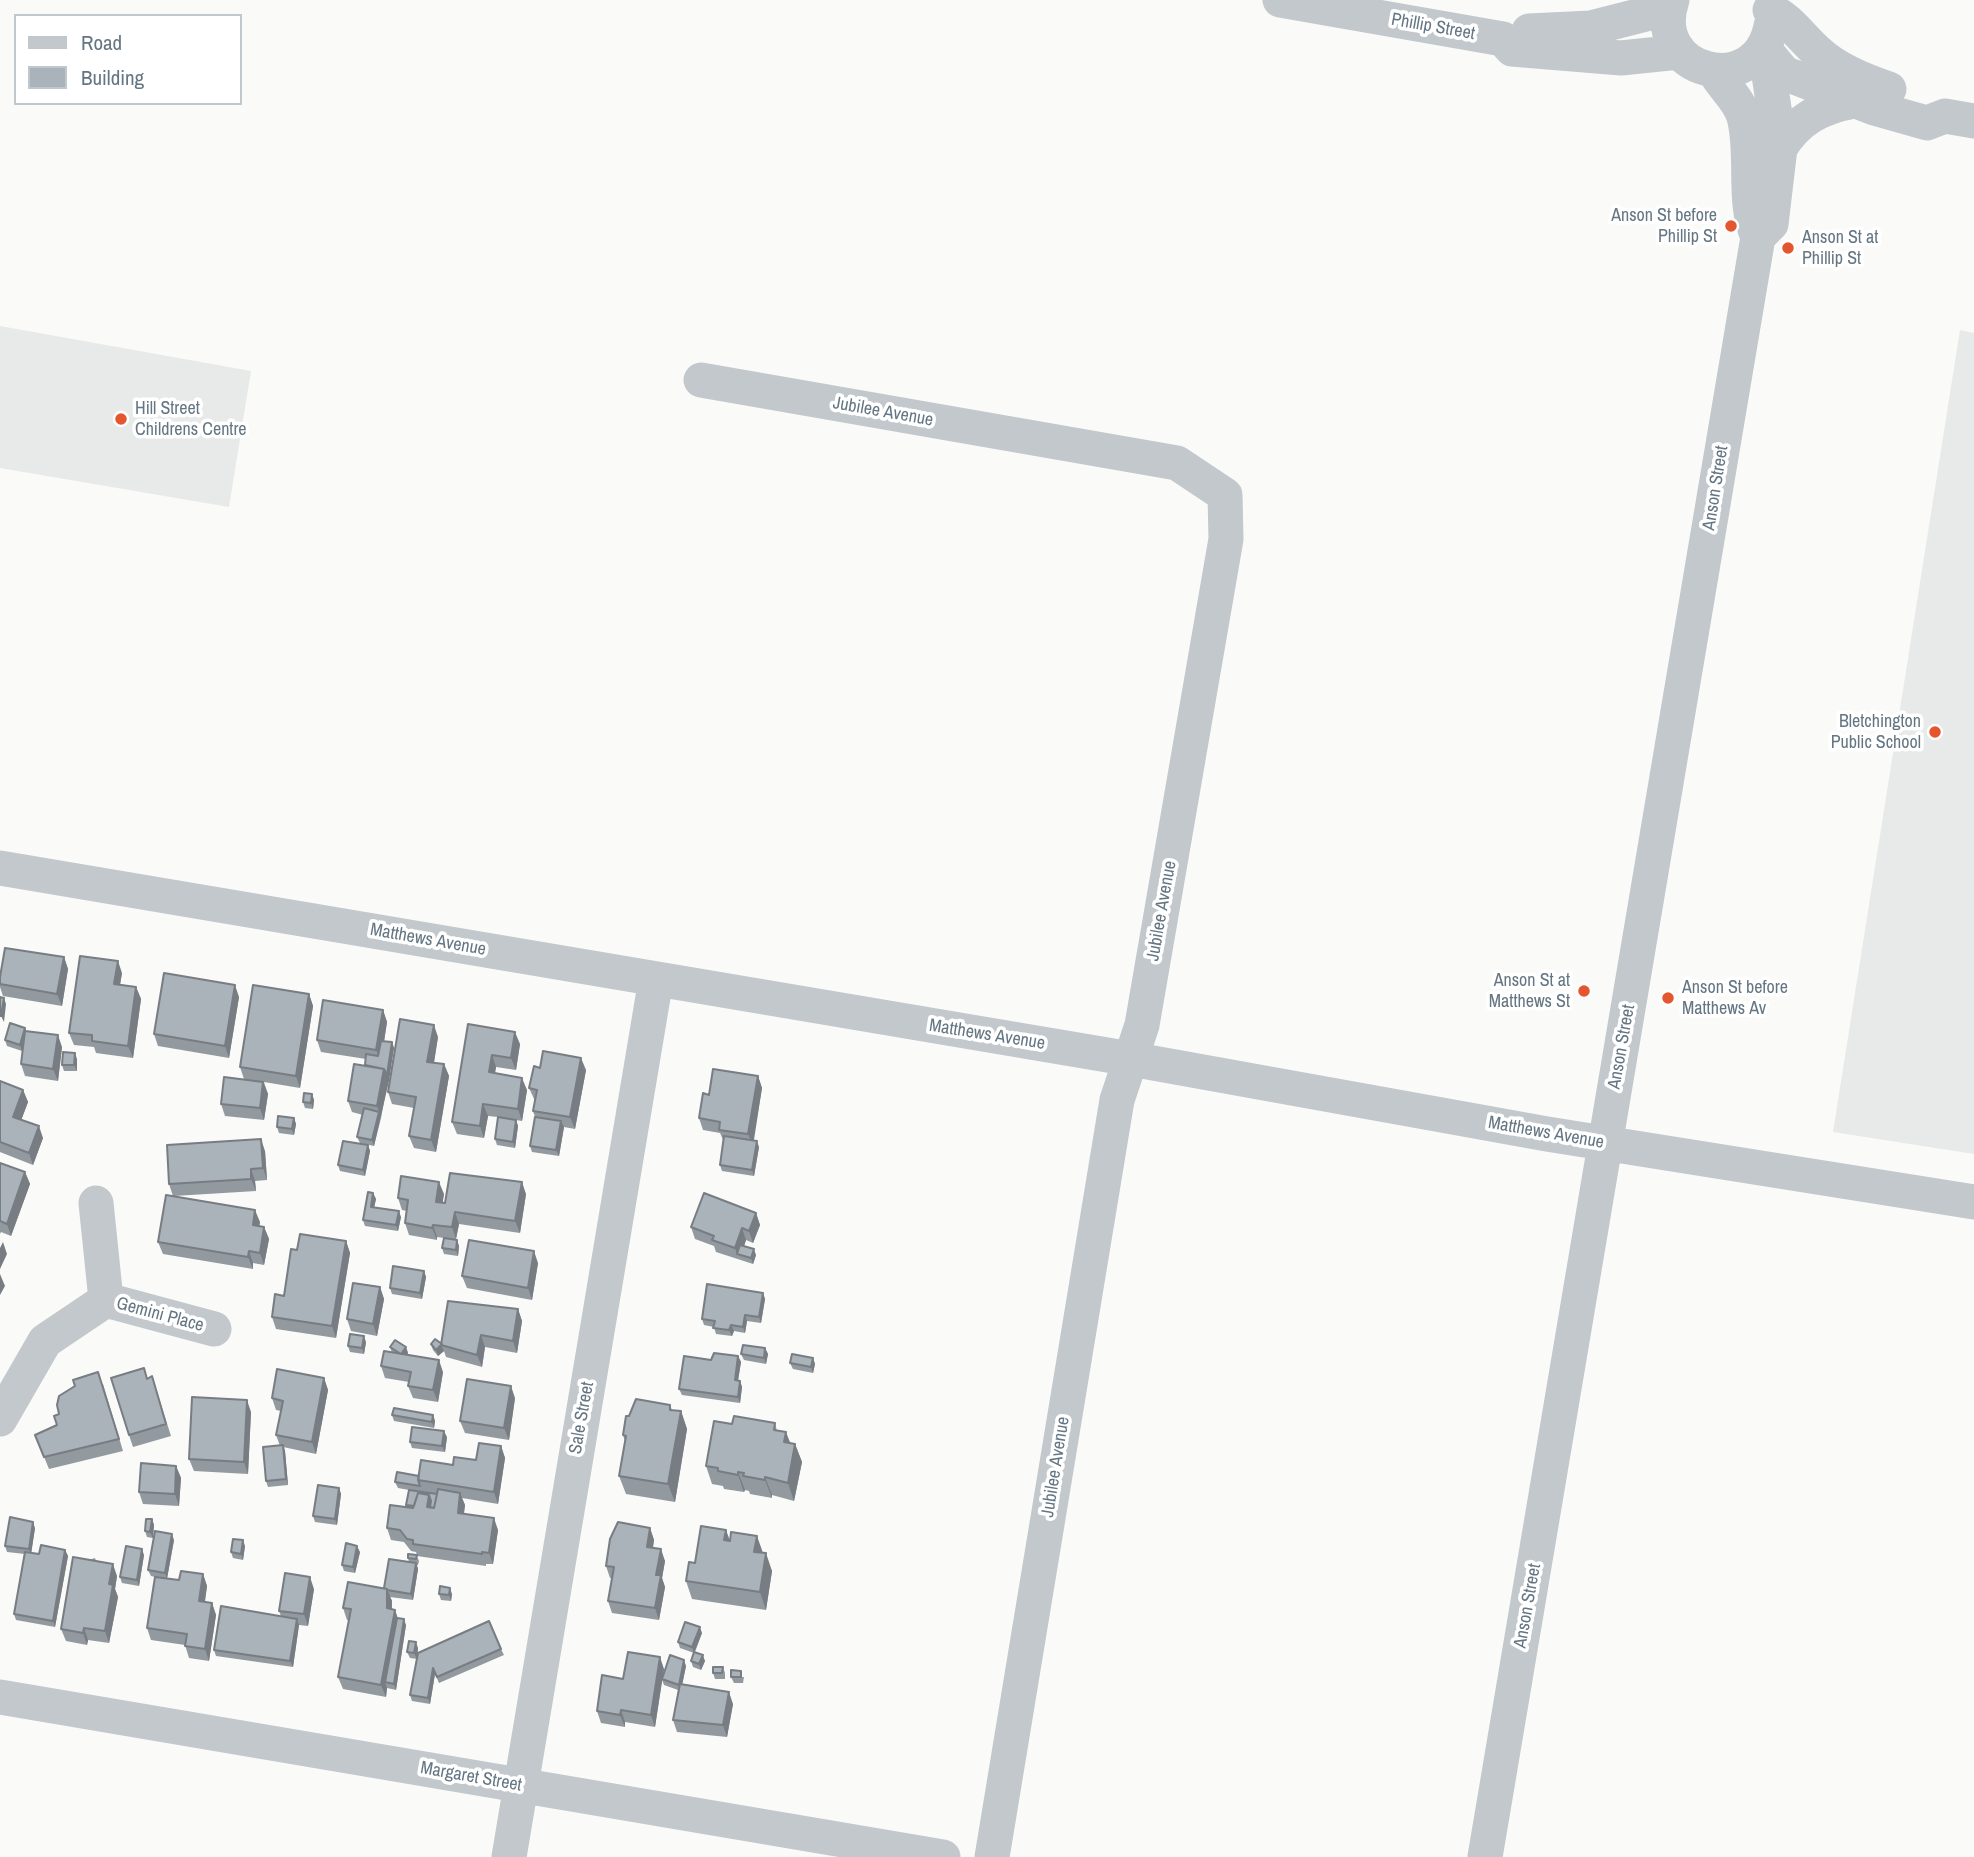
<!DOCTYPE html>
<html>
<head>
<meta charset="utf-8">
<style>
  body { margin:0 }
  #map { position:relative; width:1974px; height:1857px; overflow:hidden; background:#fafaf8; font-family:"Archivo Narrow",sans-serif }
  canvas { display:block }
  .legend { position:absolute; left:14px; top:14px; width:228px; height:91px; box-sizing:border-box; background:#fff; border:2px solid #c1c8cd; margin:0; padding:9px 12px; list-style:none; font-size:21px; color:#657683 }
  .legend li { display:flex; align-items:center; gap:14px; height:35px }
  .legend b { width:35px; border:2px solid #c1c8cd }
</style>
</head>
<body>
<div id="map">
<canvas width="1974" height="1857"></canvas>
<ul class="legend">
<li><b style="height:9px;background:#c3c8cc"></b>Road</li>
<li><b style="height:19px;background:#aab3b9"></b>Building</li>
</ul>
</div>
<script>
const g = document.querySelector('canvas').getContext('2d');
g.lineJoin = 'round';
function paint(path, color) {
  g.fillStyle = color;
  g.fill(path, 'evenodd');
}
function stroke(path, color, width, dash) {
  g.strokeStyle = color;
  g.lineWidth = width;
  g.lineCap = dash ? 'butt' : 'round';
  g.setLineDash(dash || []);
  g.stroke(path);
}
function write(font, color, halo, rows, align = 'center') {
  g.font = font + ' "Archivo Narrow",sans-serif';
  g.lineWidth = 7;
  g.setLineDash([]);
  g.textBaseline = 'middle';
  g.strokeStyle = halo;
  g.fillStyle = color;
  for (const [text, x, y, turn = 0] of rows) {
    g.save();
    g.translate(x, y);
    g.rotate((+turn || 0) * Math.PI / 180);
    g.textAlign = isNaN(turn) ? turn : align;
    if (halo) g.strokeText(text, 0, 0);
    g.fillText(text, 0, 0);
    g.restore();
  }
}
const built = new Path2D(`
  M0 326 251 371 229 507 0 468Z
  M1960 330 1974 333V1154L1833 1132Z`);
const minor = new Path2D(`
  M1280 0 1503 39 1512 49 1621 58 1679 52
  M1672 0C1647 73 1757 101 1771 26
  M1770 10C1791 20 1802 39 1820 54 1839 71 1865 81 1889 89
  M1529 31 1591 28 1669 8
  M1763 48 1784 73 1874 108 1927 123 1945 116 1974 121
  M1757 56 1769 75 1780 148 1771 224 1760 235
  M1780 148C1798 119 1821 107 1854 101
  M701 380 1177 463 1225 495 1226 539 1142 1025 1117 1100 992 1857
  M0 868 1131 1059 1547 1134 1974 1202
  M96 1203 106 1300
  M0 1419 45 1341 106 1300 214 1329
  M0 1697 943 1857
  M509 1857 656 979
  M1485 1857 1758 237C1742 203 1754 154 1744 117 1739 99 1723 87 1714 71`);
const wall = new Path2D(`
  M64 957 68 969 62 1006 3 996 0 987V977Z
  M122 973 120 985 136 987 141 999 133 1058 96 1053 94 1047 74 1045 69 1033Z
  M309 994 313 1006 300 1088 264 1082 268 1094 264 1120 225 1116 221 1104 244 1079 240 1067Z
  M239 997 229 1058 158 1046 154 1034Z
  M383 1010 387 1022 384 1041 392 1042 394 1048 381 1118 374 1146 360 1143 357 1137 363 1115 352 1112 348 1101 365 1065 366 1059 321 1052 317 1040Z
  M468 1024 520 1044 516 1070 496 1067 495 1073 527 1090 522 1121 516 1120 518 1126 515 1148 497 1145 495 1139 498 1117 488 1116 484 1138 457 1134 452 1122Z
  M27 1031 62 1047 58 1081 25 1076 21 1064 22 1051 7 1046 5 1040Z
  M438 1037 434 1063 444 1064 449 1076 436 1152 414 1148 409 1136 414 1108 392 1104 388 1092Z
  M77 1059V1071H64L62 1065Z
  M540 1068 586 1070 575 1129 564 1127 559 1156 532 1152 530 1146 535 1117 533 1111 535 1101 529 1088Z
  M758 1076 762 1088 753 1141 759 1147 754 1176 722 1171 720 1165 724 1142 720 1133 703 1130 699 1118 709 1095Z
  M0 1081 23 1090 28 1102 21 1120 43 1138 33 1165 0 1152Z
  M312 1094 314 1100 313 1109 305 1108 303 1102Z
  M294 1118 296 1124 294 1135 279 1133 277 1127Z
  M368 1145 370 1151 365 1176 340 1171 338 1165Z
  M265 1151 267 1180 255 1181 256 1191 174 1196 260 1222 259 1226 264 1227 269 1239 264 1265 253 1263V1269L163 1254 158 1242 173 1196 169 1184Z
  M0 1163 25 1172 30 1184 11 1236 1 1232 0 1234Z
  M373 1193 376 1199 374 1207 401 1217 398 1231 365 1226 363 1220Z
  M444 1194 442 1203H445L526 1194 520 1233 459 1224 456 1239 459 1246 458 1256 444 1254 442 1248 444 1238 437 1237V1240L409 1235 405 1223 407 1211 402 1210 398 1198Z
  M756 1213 760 1225 753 1243 746 1240 744 1246 756 1255 753 1264 716 1252 714 1246 695 1239 691 1227Z
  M346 1241 350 1253 336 1338 276 1329 272 1317 284 1296 297 1250Z
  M538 1263 532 1300 467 1288 462 1276Z
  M424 1271 426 1277 422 1299 392 1294 390 1288Z
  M380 1287 384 1299 377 1336 351 1331 347 1319Z
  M763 1293 765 1299 761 1323 747 1321 745 1333 734 1331 732 1336 716 1334 714 1327 704 1325 702 1319Z
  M518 1309 522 1321 517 1353 485 1347 482 1367 446 1357 444 1351 438 1356 433 1350 431 1344H442Z
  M366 1342 364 1354 350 1352 348 1346Z
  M390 1347H406L408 1353 407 1355 443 1372 438 1402 413 1398 408 1386 409 1382 385 1378 381 1366 392 1353Z
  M765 1348 768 1354 766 1364 744 1360 741 1354Z
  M738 1356 741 1362 738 1381H740L742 1387 740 1403 682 1395 679 1389 711 1360Z
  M813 1358 815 1364 813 1373 793 1369 790 1363Z
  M152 1376 171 1436 133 1447 129 1435 148 1379Z
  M324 1378 328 1390 316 1454 283 1447 285 1451 288 1485 268 1487 266 1481 280 1446 276 1435 281 1411 276 1410 272 1398Z
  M103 1384 123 1451 49 1469 35 1435 57 1425Z
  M515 1398 509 1440 465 1433 460 1421Z
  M670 1405 672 1410 681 1411 687 1429 675 1502 626 1494 619 1476 625 1441 623 1435 629 1416Z
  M251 1412 248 1474 194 1471 189 1459Z
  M392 1415H433L435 1421 434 1428 394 1421Z
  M775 1423 777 1431 790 1443 795 1444 802 1462 794 1501 772 1495V1498L750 1494 749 1491 745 1490 744 1492 724 1489 723 1486 712 1484 706 1466 732 1424Z
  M447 1437 445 1452 412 1448 410 1442Z
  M501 1446 505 1458 498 1504 462 1498 465 1505 464 1514 498 1530 493 1564H486V1566L417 1556 419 1561 418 1565H417L418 1569 413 1600 390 1597 392 1601V1609L395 1610 398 1619 406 1625 396 1690 387 1688 386 1697 343 1689 338 1677 349 1620H347L343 1608 384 1588 409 1562 408 1558 417 1555 416 1552 411 1551 404 1542 391 1540 387 1528 407 1507 406 1505 409 1490 398 1488 395 1482 453 1465 476 1460Z
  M176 1466 181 1478 179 1506 143 1504 139 1492Z
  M339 1488 341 1494 337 1525 315 1522 313 1516Z
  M152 1519 154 1525 153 1538 147 1537 145 1531Z
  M35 1528 31 1553 39 1554 65 1550 68 1556 55 1627 16 1620 14 1614 25 1554 7 1552 5 1546Z
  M650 1528 654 1540 653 1548 665 1561 662 1578 665 1587 659 1620 612 1613 608 1601 612 1578H610L606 1566Z
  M726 1530 730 1541 763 1553 772 1571 766 1610 692 1599 686 1581 695 1563Z
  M174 1540 167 1578 179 1580 203 1574 207 1586 205 1602 212 1603 216 1615 209 1661 189 1658 185 1645 151 1640 147 1628 155 1577 151 1576 148 1570Z
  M245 1546 243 1560 233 1558 231 1552Z
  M360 1552 355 1573 344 1571 342 1565Z
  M144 1555 139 1586 122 1583 120 1577Z
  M95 1558 96 1561 117 1576 115 1589 118 1597 109 1643 88 1640 87 1645 66 1641 61 1629 89 1560Z
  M314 1589 308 1626 299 1625 293 1667 216 1656 214 1650 281 1616 279 1611Z
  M439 1594H452L451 1601 441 1600Z
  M702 1633 695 1652 705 1661 701 1670 693 1667 691 1661 694 1653 680 1648 678 1642Z
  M418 1648 417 1659 410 1658 407 1652Z
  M501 1649 504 1655 439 1683 435 1674 430 1704 412 1701 410 1695 418 1653Z
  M686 1666 682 1684 733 1704 727 1737 677 1732 673 1720 678 1690 664 1685 662 1680 655 1727 625 1722V1727L601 1723 597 1711 623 1679 664 1669 663 1675Z
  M723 1667 725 1673V1679H715L713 1673Z
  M731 1677H744L743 1683H734Z`);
const shadedWall = new Path2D(`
  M64 957 68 969 62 1006 57 994Z
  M118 961 122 973 118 996 114 984Z
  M235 985 239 997 229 1058 225 1046Z
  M136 987 141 999 133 1058 128 1046Z
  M309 994 313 1006 300 1088 296 1076Z
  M4 998 6 1004 4 1022 1 1016Z
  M383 1010 387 1022 381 1062 376 1050Z
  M434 1025 438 1037 432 1074 427 1062Z
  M25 1028 28 1034 22 1051 20 1045Z
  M515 1032 520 1044 516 1070 511 1058Z
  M58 1035 62 1047 58 1081 53 1069Z
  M392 1042 394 1048 389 1081 374 1146 372 1140 379 1112 377 1106 384 1069Z
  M75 1053 77 1059V1071L74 1065Z
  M492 1055 496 1067 493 1084 489 1072Z
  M581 1058 586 1070 575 1129 570 1117Z
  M444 1064 449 1076 436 1152 431 1140Z
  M758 1076 762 1088 753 1146 748 1134Z
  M522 1078 527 1090 522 1121 518 1109Z
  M263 1082 268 1094 264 1120 260 1108Z
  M23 1090 28 1102 18 1129 13 1117Z
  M312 1094 314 1100 313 1109 311 1103Z
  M483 1104 488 1116 484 1138 480 1126Z
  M294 1118 296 1124 294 1135 292 1129Z
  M516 1120 518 1126 515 1148 513 1142Z
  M561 1121 564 1127 559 1156 556 1150Z
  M39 1126 43 1138 33 1165 29 1153Z
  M261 1139 265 1151 267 1180 263 1168Z
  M757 1141 759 1147 754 1176 752 1170Z
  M368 1145 370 1151 365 1176 363 1170Z
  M251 1169 255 1181 256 1191 251 1179Z
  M25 1172 30 1184 11 1236 7 1224Z
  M439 1182 444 1194 441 1214 436 1202Z
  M522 1182 526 1194 520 1233 515 1221Z
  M373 1193 376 1199 373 1213 371 1207Z
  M255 1210 260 1222 257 1237 253 1225Z
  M399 1211 401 1217 398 1231 396 1225Z
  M455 1212 459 1224 456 1239 452 1227Z
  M756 1213 760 1225 753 1243 749 1231Z
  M433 1225 437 1237V1240L432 1228Z
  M264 1227 269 1239 264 1265 260 1253Z
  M742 1228 746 1240 741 1255 737 1254 735 1248Z
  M457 1240 459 1246 458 1256 456 1250Z
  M346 1241 350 1253 336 1338 332 1326Z
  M3 1242 7 1254 0 1269V1248Z
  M754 1249 756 1255 753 1264 751 1258Z
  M249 1251 253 1263V1269L248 1257Z
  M534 1251 538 1263 532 1300 528 1288Z
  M424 1271 426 1277 422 1299 420 1293Z
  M0 1274 5 1286 0 1295Z
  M380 1287 384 1299 377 1336 373 1324Z
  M763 1293 765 1299 761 1323 759 1317Z
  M518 1309 522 1321 517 1353 513 1341Z
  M745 1315 747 1321 745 1333 743 1327Z
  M731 1325 734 1331 732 1336 729 1330Z
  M481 1335 485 1347 482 1367 477 1355Z
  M364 1336 366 1342 364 1354 362 1348Z
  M441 1345 444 1351 438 1356 436 1350Z
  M406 1347 408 1353 403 1360 401 1354Z
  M765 1348 768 1354 766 1364 764 1358Z
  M738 1356 741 1362 737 1386 735 1380Z
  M813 1358 815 1364 813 1373 811 1367Z
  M439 1360 443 1372 438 1402 433 1390Z
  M324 1378 328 1390 316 1454 312 1442Z
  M740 1381 742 1387 740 1403 738 1397Z
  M511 1386 515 1398 509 1440 504 1428Z
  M247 1400 251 1412 248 1474 244 1462Z
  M681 1411 687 1429 675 1502 668 1484Z
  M433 1415 435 1421 434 1428 432 1422Z
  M444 1431 447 1437 445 1452 442 1446Z
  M786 1432 793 1450 784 1442Z
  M795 1444 802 1462 794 1501 788 1483Z
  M283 1445 285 1451 288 1485 286 1479Z
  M501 1446 505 1458 498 1504 494 1492Z
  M176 1466 181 1478 179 1506 175 1494Z
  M738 1472 745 1490 744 1492 738 1475Z
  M765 1477 772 1495V1498L765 1480Z
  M339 1488 341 1494 337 1525 335 1519Z
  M460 1493 465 1505 462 1525 458 1513Z
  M429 1495 433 1507H427Z
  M494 1518 498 1530 493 1564 489 1553Z
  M152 1519 154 1525 153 1538 150 1532Z
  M33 1522 35 1528 31 1555 29 1549Z
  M650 1528 654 1540 651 1558 647 1547Z
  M726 1530 732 1548 724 1540Z
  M172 1534 174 1540 167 1579 165 1573Z
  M757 1536 763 1553 754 1552Z
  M243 1540 245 1546 243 1560 241 1554Z
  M357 1546 360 1552 355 1573 353 1567Z
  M142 1549 144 1555 139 1586 137 1580Z
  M661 1549 665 1561 662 1578 665 1587 659 1620 655 1608 656 1575Z
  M65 1550 68 1556 55 1627 53 1621Z
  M766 1553 772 1571 766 1610 760 1592Z
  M416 1563 418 1569 413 1600 411 1594Z
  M113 1564 117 1576 115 1589 118 1597 109 1643 105 1631 109 1584Z
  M203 1574 207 1586 203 1613 199 1601Z
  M310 1577 314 1589 308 1626 304 1614Z
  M450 1588 452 1594 451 1601 449 1595Z
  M387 1589 392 1601 391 1620 387 1608Z
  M212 1603 216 1615 209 1661 205 1649Z
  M395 1610 399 1622 385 1682 387 1688 386 1697 381 1685Z
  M297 1619 299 1625 293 1667 290 1661Z
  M404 1619 406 1625 396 1690 394 1684Z
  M700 1627 702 1633 694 1653 692 1647Z
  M84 1628 88 1640 87 1645 83 1633Z
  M416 1642 418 1648 417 1659 414 1653Z
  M703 1655 705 1661 701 1670 699 1664Z
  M660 1657 664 1669 655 1727 651 1715Z
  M684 1660 686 1666 681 1691 679 1685Z
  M433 1668 435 1674 430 1704 428 1698Z
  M729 1692 733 1704 727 1737 723 1725Z
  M621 1710 625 1722V1727L620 1715Z`);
const building = new Path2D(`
  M5 948 64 957 57 994 0 984V977Z
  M80 956 118 961 114 984 136 987 128 1046 92 1041V1035L69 1033Z
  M164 973 235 985 225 1046 154 1034Z
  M253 985 309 994 296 1076 240 1067Z
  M0 997 4 998 1 1016H0Z
  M323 1000 383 1010 376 1050 317 1040Z
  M400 1019 434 1025 427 1062 444 1064 431 1140 409 1136 416 1097 388 1092Z
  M10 1023 25 1028 20 1045 5 1040Z
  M468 1024 515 1032 511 1058 492 1055 489 1072 522 1078 518 1109 483 1104 480 1126 452 1122Z
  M25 1031 58 1035 53 1069 21 1064Z
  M381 1041 392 1042 387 1075 384 1069 365 1065 366 1054 378 1056Z
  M543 1051 581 1058 570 1117 533 1111 537 1090 529 1088 534 1066 540 1068Z
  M63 1052 75 1053 74 1065H62Z
  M354 1064 384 1069 377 1106 348 1101Z
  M713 1069 758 1076 748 1134 719 1130 720 1122 699 1118 703 1093 709 1095Z
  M224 1077 263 1082 260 1108 221 1104Z
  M0 1081 23 1090 13 1117 39 1126 29 1153 0 1142Z
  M304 1093 312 1094 311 1103 303 1102Z
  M364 1108 379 1112 372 1140 357 1137Z
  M278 1116 294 1118 292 1129 277 1127Z
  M498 1117 516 1120 513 1142 495 1139Z
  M535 1117 561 1121 556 1150 530 1146Z
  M724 1136 757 1141 752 1170 720 1165Z
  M261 1139 263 1168 251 1169V1179L169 1184 167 1145Z
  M343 1141 368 1145 363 1170 338 1165Z
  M0 1163 25 1172 7 1224 0 1221Z
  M450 1173 522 1182 515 1221 455 1212 452 1227 433 1225 432 1228 405 1223 408 1200 398 1198 401 1176 439 1182 436 1202 445 1203Z
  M368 1192 373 1193 371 1207 399 1211 396 1225 363 1220Z
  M704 1193 756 1213 749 1231 742 1228 735 1248 712 1240 714 1236 691 1227Z
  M166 1195 255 1210 253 1225 264 1227 260 1253 249 1251 248 1257 158 1242Z
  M300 1234 346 1241 332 1326 272 1317 275 1294 284 1296 291 1249 297 1250Z
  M444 1238 457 1240 456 1250 442 1248Z
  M469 1240 534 1251 528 1288 462 1276Z
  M740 1245 754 1249 751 1258 737 1254Z
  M393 1266 424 1271 420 1293 390 1288Z
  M353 1283 380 1287 373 1324 347 1319Z
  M707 1284 763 1293 759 1317 745 1315 743 1327 731 1325 729 1330 713 1328 715 1321 702 1319Z
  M448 1301 518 1309 513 1341 481 1335 477 1355 441 1345Z
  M350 1334 364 1336 362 1348 348 1346Z
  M435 1339 442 1344 436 1350 431 1344Z
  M395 1340 406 1347 401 1354 390 1347Z
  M743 1345 765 1348 764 1358 741 1354Z
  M384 1351 439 1360 433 1390 408 1386 411 1372 381 1366Z
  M714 1353 738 1356 735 1380 740 1381 738 1397 679 1389 684 1356 711 1360Z
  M792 1354 813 1358 811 1367 790 1363Z
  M144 1368 147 1379 152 1376 166 1424 129 1435 111 1378Z
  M277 1369 324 1378 312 1442 276 1435 283 1401 272 1398Z
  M98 1372 119 1439 44 1457 35 1435 57 1425 54 1416 59 1414 57 1405 59 1396 75 1386 73 1380Z
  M467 1379 511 1386 504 1428 460 1421Z
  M192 1397 247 1400 244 1462 189 1459Z
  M636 1399 670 1405V1410L681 1411 668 1484 619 1476 626 1436 623 1435 626 1416H629Z
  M394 1408 433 1415 432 1422 392 1415Z
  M734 1416 775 1423 774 1430 786 1432 784 1442 795 1444 788 1483 765 1477V1480L743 1476 744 1473 738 1472V1475L718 1471V1468L706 1466 714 1421 732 1424Z
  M412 1427 444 1431 442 1446 410 1442Z
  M479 1443 501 1446 494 1492 418 1480 421 1460 453 1465 454 1457 476 1460Z
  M283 1445 286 1479 266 1481 263 1447Z
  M141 1463 176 1466 175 1494 139 1492Z
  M397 1472 419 1476 418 1480 420 1486 395 1482Z
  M318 1485 339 1488 335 1519 313 1516Z
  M438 1489 460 1493 458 1513 494 1518 489 1553 482 1552V1554L413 1544V1540L407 1539 400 1530 387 1528 390 1505 413 1508 418 1493 429 1495 427 1507 434 1508Z
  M409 1490 437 1494 434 1508 430 1507 431 1501 429 1495 418 1493 414 1506 406 1505Z
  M10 1517 33 1522 29 1549 5 1546Z
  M146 1519H152L150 1532 145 1531Z
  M618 1522 650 1528 647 1547 661 1549 656 1575H661L655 1608 608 1601 614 1567 606 1566 610 1539Z
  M701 1526 726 1530 724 1540 730 1541 731 1532 757 1536 754 1552 766 1553 760 1592 686 1581 689 1562 695 1563Z
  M155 1531 172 1534 165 1573 148 1570Z
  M233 1539 243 1540 241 1554 231 1552Z
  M346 1543 357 1546 353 1567 342 1565Z
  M41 1545 65 1550 53 1621 14 1614 25 1552 39 1554Z
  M126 1546 142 1549 137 1580 120 1577Z
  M408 1554 417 1555 416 1559 408 1558Z
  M73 1557 113 1564 109 1584 113 1585 105 1631 84 1628 83 1633 61 1629Z
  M389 1559 416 1563 411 1594 387 1590V1589L384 1588Z
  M181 1571 203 1574 199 1601 212 1603 205 1649 185 1646 187 1634 147 1628 155 1577 179 1580Z
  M285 1573 310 1577 304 1614 279 1611Z
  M348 1582 387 1589V1608L395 1610 381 1685 338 1677 351 1609 343 1608Z
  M440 1586 450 1588 449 1595 439 1594Z
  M221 1606 297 1619 290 1661 214 1650Z
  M397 1618 404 1619 394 1684 385 1682Z
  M489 1621 501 1649 437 1677 433 1668 428 1698 410 1695 418 1653Z
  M685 1622 700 1627 692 1647 678 1642Z
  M409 1641 416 1642 414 1653 407 1652Z
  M628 1652 660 1657 651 1715 621 1710 620 1715 597 1711 602 1675 623 1679Z
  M694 1652 703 1655 699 1664 691 1661Z
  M670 1655 684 1660 679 1685 662 1679Z
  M713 1667H723L722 1673H713Z
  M731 1670 741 1671V1677H731Z
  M680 1684 729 1692 723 1725 673 1720Z`);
const markers = [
  [1731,226,7,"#e4572e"],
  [1788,248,7,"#e4572e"],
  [121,419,7,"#e4572e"],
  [1935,732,7,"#e4572e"],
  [1584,991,7,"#e4572e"],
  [1668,998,7,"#e4572e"]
];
const streetNames = [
  ["Phillip Street",1433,27,10],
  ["Jubilee Avenue",883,412,10],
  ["Anson Street",1716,488,-81],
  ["Jubilee Avenue",1162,911,-80],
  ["Matthews Avenue",428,940,10],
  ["Matthews Avenue",987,1035,9],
  ["Anson Street",1622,1047,-80],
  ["Matthews Avenue",1546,1133,10],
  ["Gemini Place",160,1315,15],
  ["Sale Street",582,1418,-80],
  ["Jubilee Avenue",1056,1467,-81],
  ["Anson Street",1528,1606,-80],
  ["Margaret Street",471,1777,10]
];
const poiNames = [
  ["Anson St before",1717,216],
  ["Phillip St",1717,237],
  ["Anson St at",1802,238,"left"],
  ["Phillip St",1802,259,"left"],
  ["Hill Street",135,409,"left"],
  ["Childrens Centre",135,430,"left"],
  ["Bletchington",1921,722],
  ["Public School",1921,743],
  ["Anson St at",1570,981],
  ["Matthews St",1570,1002],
  ["Anson St before",1682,988,"left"],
  ["Matthews Av",1682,1009,"left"]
];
paint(built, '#e8e9e9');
stroke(minor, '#c3c8cc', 35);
paint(wall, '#929a9f');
paint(shadedWall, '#777d82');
paint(building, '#aab3b9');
stroke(building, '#777d82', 2);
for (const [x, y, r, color] of markers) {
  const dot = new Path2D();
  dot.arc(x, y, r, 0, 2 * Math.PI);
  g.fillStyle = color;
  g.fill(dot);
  stroke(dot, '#fff', 2.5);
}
write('18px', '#657683', '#fff', streetNames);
write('18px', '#657683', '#fff', poiNames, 'right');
</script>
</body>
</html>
